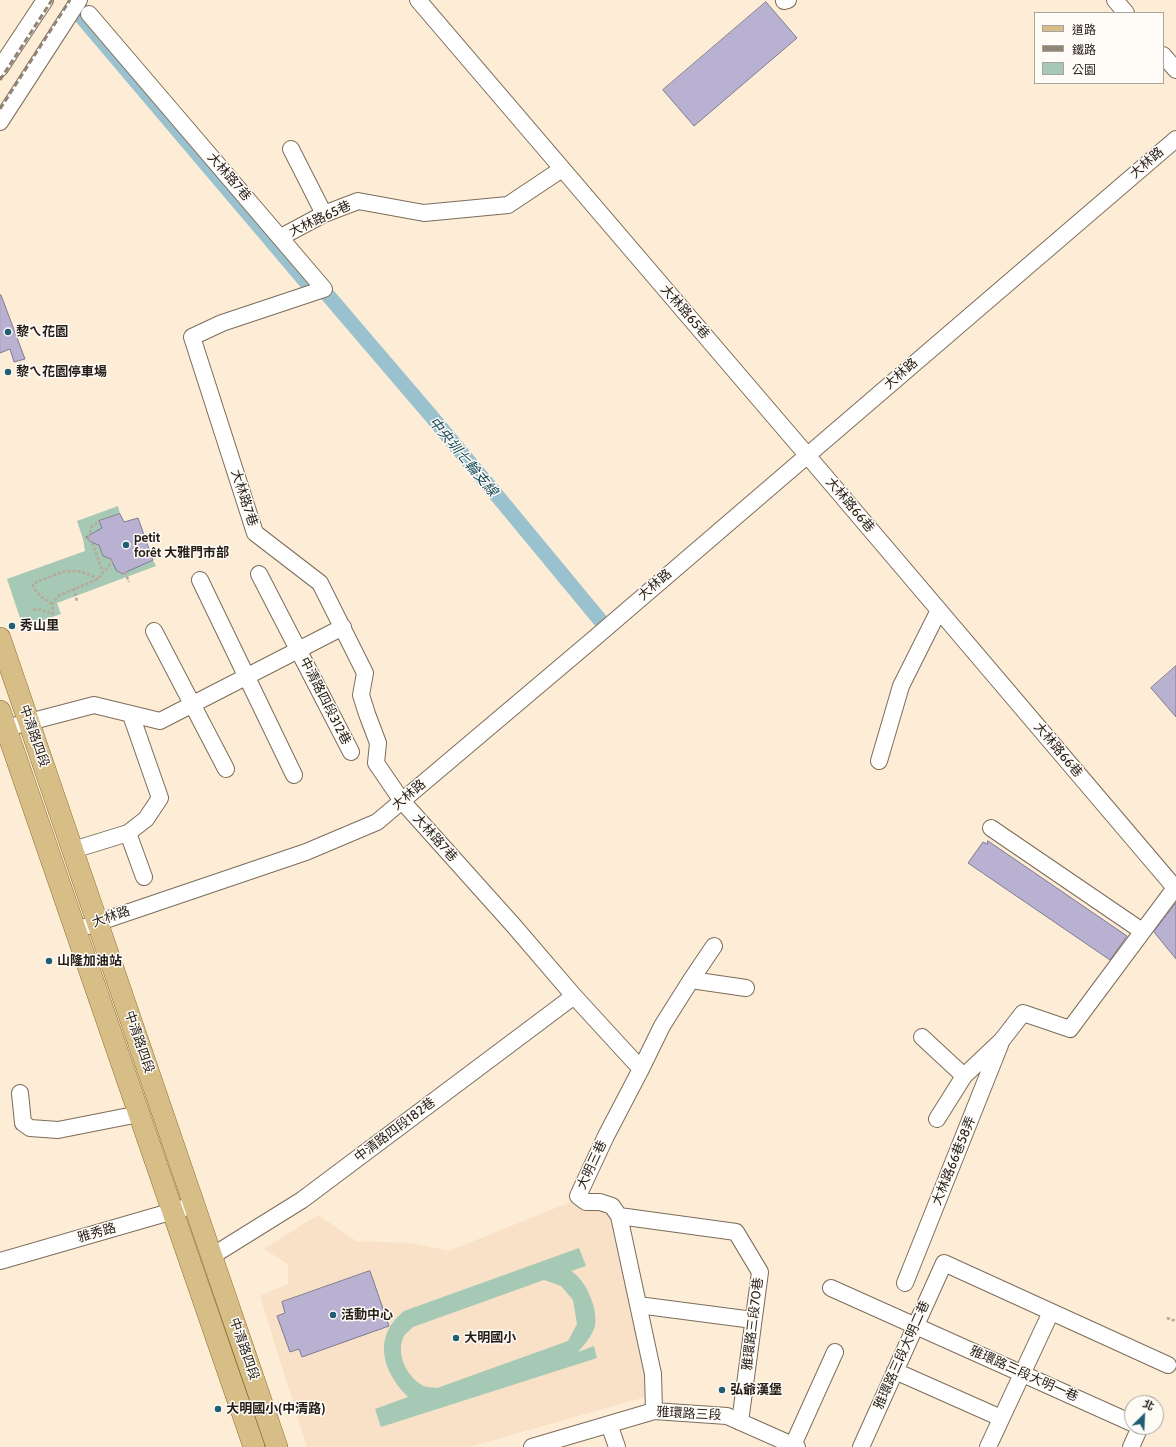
<!DOCTYPE html>
<html>
<head>
<meta charset="utf-8">
<style>
  body { margin:0 }
  #map { position:relative; width:1176px; height:1447px; overflow:hidden; background:#fdecd6; font-family:Cabin,"Noto Sans TC",sans-serif }
  canvas { display:block }
  .legend { position:absolute; left:1034px; top:12px; width:130px; height:72px; box-sizing:border-box; background:#fffbf7; border:1px solid #a7a39d; margin:0; padding:5px 7px; list-style:none; font-size:12px; color:#241e16 }
  .legend li { display:flex; align-items:center; gap:8px; height:20px }
  .legend b { width:20px; border:1px solid #a7a39d }
  .north { position:absolute; left:1124px; top:1395px; width:40px; height:40px; box-sizing:border-box; background:#fffbf7; border:1px solid #a7a39d; border-radius:50%; rotate:24deg; font-size:11px; font-weight:700; line-height:16px; text-align:center; color:#241e16 }
  .north::after { content:''; display:block; margin:auto; width:14px; height:18px; background:#205e74; clip-path:polygon(50% 0,100% 100%,50% 72%,0 100%) }
</style>
</head>
<body>
<div id="map">
<canvas width="1176" height="1447"></canvas>
<ul class="legend">
<li><b style="height:5px;background:#d7be86"></b>道路</li>
<li><b style="height:5px;background:#918576"></b>鐵路</li>
<li><b style="height:11px;background:#a6c9b6"></b>公園</li>
</ul>
<div class="north">北</div>
</div>
<script>
const g = document.querySelector('canvas').getContext('2d');
g.lineJoin = 'round';
function paint(path, color) {
  g.fillStyle = color;
  g.fill(path, 'evenodd');
}
function stroke(path, color, width, dash) {
  g.strokeStyle = color;
  g.lineWidth = width;
  g.lineCap = dash ? 'butt' : 'round';
  g.setLineDash(dash || []);
  g.stroke(path);
}
function write(font, color, halo, rows, align = 'center') {
  g.font = font + ' Cabin,"Noto Sans TC",sans-serif';
  g.lineWidth = 3;
  g.setLineDash([]);
  g.textBaseline = 'middle';
  g.strokeStyle = halo;
  g.fillStyle = color;
  for (const [text, x, y, turn = 0] of rows) {
    g.save();
    g.translate(x, y);
    g.rotate((+turn || 0) * Math.PI / 180);
    g.textAlign = isNaN(turn) ? turn : align;
    if (halo) g.strokeText(text, 0, 0);
    g.fillText(text, 0, 0);
    g.restore();
  }
}
const built = new Path2D(`
  M573 1201 600 1209 613 1214 649 1380V1396L469 1447H307L260 1296 288 1284V1264L264 1249 318 1215 356 1241 411 1243 449 1251Z`);
const green = new Path2D(`
  M118 506 120 514 100 520 103 529 91 535 98 543 103 556 115 561 114 565 120 574 153 560 156 566 57 603 61 614 23 627 7 579 85 551 83 539 77 521Z
  M579 1248 586 1266 571 1271C586 1280 598 1308 595 1326 592 1336 585 1344 578 1352L594 1346 597 1358 381 1427 375 1409 408 1397C382 1371 372 1337 404 1311ZM544 1280 561 1286 573 1300 577 1324 568 1341 437 1388C432 1387 426 1388 422 1385 407 1377 395 1353 404 1336 406 1333 410 1330 413 1327Z`);
const canal = new Path2D(`
  M79 14 306 282
  M326 293 432 417 600 620`);
const building = new Path2D(`
  M766 2 797 38 694 126 663 90Z
  M0 295H1L25 359 14 362 10 349 0 353Z
  M120 514 124 522 138 518 153 560 122 574 116 570 111 559 103 556 99 545 93 543 86 537 102 528 99 521Z
  M1176 666V717L1151 688Z
  M988 841 1127 936 1110 960 968 863 983 842 987 844Z
  M1176 903V959L1154 932Z
  M370 1271 389 1326 302 1357 299 1349 290 1352 277 1316 285 1313 282 1302Z`);
const path = new Path2D(`
  M97 523 92 526 88 539 93 545 103 572
  M125 572 129 582
  M74 588 77 602
  M52 604C44 598 36 595 33 585 37 580 42 580 47 578 66 569 79 568 98 579
  M33 610C40 608 46 612 53 614 52 603 52 602 60 595L98 579 103 572 108 568 112 560
  M1167 1318 1176 1321`);
const minor = new Path2D(`
  M418 0 807 455 1176 889
  M1115 0 1126 13
  M784 1 788 0
  M89 14 324 289 222 323 192 337 255 533 320 583 365 673 361 695 367 714 378 743 376 763 402 801 514 926 574 996 641 1069
  M1163 55 1176 70
  M0 68 45 0
  M0 122 79 0
  M291 149 324 214
  M281 237 324 214 358 201 424 213 508 205 562 169
  M259 574 351 752
  M200 580 294 775
  M154 631 226 769
  M0 727 6 728 94 705 160 721 343 627
  M879 761 901 686 939 610
  M991 828 1142 931
  M128 833 146 819 160 798 131 715
  M73 850 128 833 144 877
  M76 930 306 852 377 822 590 642 1176 139
  M691 980 714 946
  M922 1037 964 1076
  M20 1093 23 1123 30 1128 58 1130 139 1114
  M937 1119 964 1076 1002 1040 1023 1013 1070 1029 1175 888
  M619 1216 736 1232 760 1272 740 1422
  M212 1256 302 1200 574 996
  M0 1261 194 1205
  M905 1283 1000 1045
  M831 1288 1132 1423
  M638 1305 753 1320
  M895 1371 1001 1418
  M654 1411 653 1374 619 1216 612 1206 600 1202H586L578 1196 606 1136 641 1069 662 1026 691 980 746 988
  M609 1424 617 1447
  M793 1445 835 1352
  M532 1447 654 1411 727 1416 797 1447
  M861 1447 944 1263 1168 1365
  M988 1447 1051 1312
  M1131 1447 1140 1427`);
const major = new Path2D(`
  M0 638 277 1447
  M0 711 254 1447`);
const rail = new Path2D(`
  M0 80 52 0
  M0 109 70 0`);
const markers = [
  [8,332,4,"#205e74"],
  [8,372,4,"#205e74"],
  [126,545,4,"#205e74"],
  [12,626,4,"#205e74"],
  [49,961,4,"#205e74"],
  [333,1315,4,"#205e74"],
  [456,1338,4,"#205e74"],
  [722,1390,4,"#205e74"],
  [218,1409,4,"#205e74"]
];
const streetNames = [
  ["大林路",1147,163,-41],
  ["大林路7巷",229,177,49],
  ["大林路65巷",320,219,-25],
  ["大林路65巷",685,312,49],
  ["大林路",901,374,-41],
  ["大林路7巷",244,498,72],
  ["大林路66巷",850,505,50],
  ["大林路",655,585,-41],
  ["中清路四段312巷",325,701,63],
  ["中清路四段",34,736,71],
  ["大林路66巷",1058,750,50],
  ["大林路",409,795,-40],
  ["大林路7巷",435,838,48],
  ["大林路",111,917,-19],
  ["中清路四段",139,1042,71],
  ["中清路四段182巷",395,1130,-37],
  ["大林路66巷58弄",954,1161,-68],
  ["大明三巷",592,1165,-65],
  ["雅秀路",97,1233,-16],
  ["雅環路三段70巷",753,1324,-83],
  ["中清路四段",244,1349,71],
  ["雅環路三段大明二巷",902,1355,-66],
  ["雅環路三段大明一巷",1024,1374,24],
  ["雅環路三段",689,1414,3]
];
const poiNames = [
  ["黎ㄟ花園",16,332],
  ["黎ㄟ花園停車場",16,372],
  ["petit",134,538],
  ["forêt 大雅門市部",134,553],
  ["秀山里",20,626],
  ["山隆加油站",57,961],
  ["活動中心",341,1315],
  ["大明國小",464,1338],
  ["弘爺漢堡",730,1390],
  ["大明國小(中清路)",226,1409]
];
const waterNames = [
  ["中央圳七輪支線",463,457,50]
];
paint(built, '#f8e1c6');
paint(green, '#a6c9b6');
stroke(canal, '#9ac1ce', 15);
paint(building, '#b8b1d1');
stroke(building, '#7e7a90', 1);
stroke(minor, '#7c6d5a', 18);
stroke(major, '#876a2a', 22);
stroke(path, '#b6a997', 2.5, [3, 2]);
stroke(minor, '#fff', 16);
stroke(major, '#d7be86', 21);
stroke(rail, '#918576', 3, [6, 3]);
for (const [x, y, r, color] of markers) {
  const dot = new Path2D();
  dot.arc(x, y, r, 0, 2 * Math.PI);
  g.fillStyle = color;
  g.fill(dot);
  stroke(dot, '#fffbf7', 1.5);
}
write('13px', '#241e16', '#fffbf7', streetNames);
write('bold 13px', '#241e16', '#fffbf7', poiNames, 'left');
write('italic 14px', '#154a5a', '#fffbf7', waterNames);
</script>
</body>
</html>
